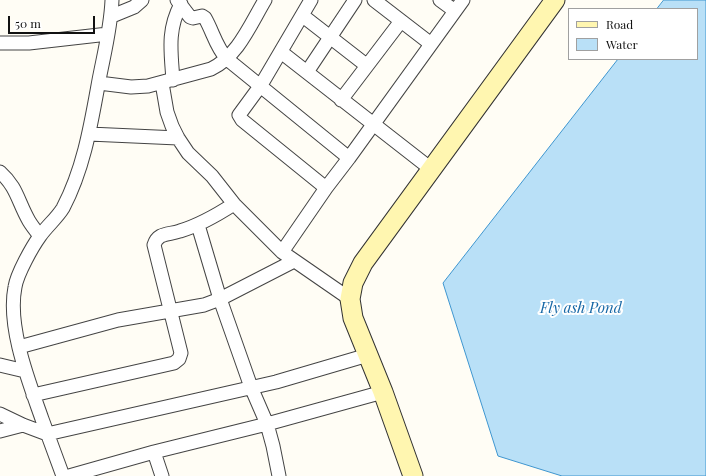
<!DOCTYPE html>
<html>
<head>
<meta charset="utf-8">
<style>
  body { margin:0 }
  #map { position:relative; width:706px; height:476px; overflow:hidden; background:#fffdf5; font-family:"Playfair Display",serif }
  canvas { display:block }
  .legend { position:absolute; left:568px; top:8px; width:130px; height:52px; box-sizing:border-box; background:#fff; border:1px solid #a0a0a0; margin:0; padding:5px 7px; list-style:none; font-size:12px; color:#111 }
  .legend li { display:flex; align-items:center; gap:8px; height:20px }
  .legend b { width:20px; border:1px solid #a0a0a0 }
  .scale { position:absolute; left:8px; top:16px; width:87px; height:18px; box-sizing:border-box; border:2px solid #111; border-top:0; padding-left:5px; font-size:12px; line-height:14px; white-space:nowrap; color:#111; -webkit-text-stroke:3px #fff; paint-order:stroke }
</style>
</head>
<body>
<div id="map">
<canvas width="706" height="476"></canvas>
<ul class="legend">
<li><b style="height:5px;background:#fff6b0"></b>Road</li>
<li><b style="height:11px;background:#b9e0f7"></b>Water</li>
</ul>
<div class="scale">50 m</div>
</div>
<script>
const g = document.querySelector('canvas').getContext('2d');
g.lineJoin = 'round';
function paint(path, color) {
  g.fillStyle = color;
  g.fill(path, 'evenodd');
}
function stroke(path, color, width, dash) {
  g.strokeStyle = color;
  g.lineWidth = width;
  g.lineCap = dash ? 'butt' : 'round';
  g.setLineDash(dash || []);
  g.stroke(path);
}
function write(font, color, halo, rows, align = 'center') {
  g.font = font + ' "Playfair Display",serif';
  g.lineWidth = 4;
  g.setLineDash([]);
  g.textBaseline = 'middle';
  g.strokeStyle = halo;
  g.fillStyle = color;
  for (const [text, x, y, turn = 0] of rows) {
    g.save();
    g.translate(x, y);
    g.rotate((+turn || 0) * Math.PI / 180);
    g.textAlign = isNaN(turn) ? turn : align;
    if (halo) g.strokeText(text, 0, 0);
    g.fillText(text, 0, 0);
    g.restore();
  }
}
const water = new Path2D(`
  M664 0H706V476H562L498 456 443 283 618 59H697V9H657Z`);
const street = new Path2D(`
  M177 0 190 17 193 18 202 16 205 18C213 32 216 47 227 59L349 158
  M311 0 261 85 239 115 242 120 326 188
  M374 0 431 44
  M440 0 455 11
  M112 16 134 7 142 0
  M303 16 366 65
  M0 43H29L108 34
  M281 52 431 169
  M307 72 355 0
  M173 80C171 52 167 30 181 4
  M99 83 131 87 148 86 211 69C238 56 250 25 265 0
  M162 83 167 112 172 126 178 138 188 153 212 176 234 204 282 252 350 299
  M341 100 401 21
  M89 134 178 138
  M0 172C17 187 18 202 29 221 32 226 36 231 40 236
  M198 225 220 299 251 387 267 424 273 446 279 476
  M282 252 326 188 349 158 463 0
  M19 347 118 320 204 305 220 299 294 261
  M0 365 25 371
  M33 395 174 363 179 359 181 353 154 245C158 232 169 235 180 231 200 225 217 215 234 204
  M0 414 23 425 47 434 276 382 368 355
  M0 431 23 425
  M154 452 162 476
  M63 476C56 457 49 438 42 419 29 382 7 327 15 287 17 274 32 247 40 236 47 226 57 218 63 208 84 168 91 124 99 80 104 54 111 27 112 0
  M69 476 154 452 267 424 383 392`);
const secondary = new Path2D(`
  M413 476 383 392 353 318 350 299 353 283 363 263 555 0`);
const waterNames = [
  ["Fly ash Pond",581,308]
];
paint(water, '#b9e0f7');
stroke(water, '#3f96cf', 1);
stroke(street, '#444', 15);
stroke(secondary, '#333', 21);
stroke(street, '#fff', 13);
stroke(secondary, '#fff6b0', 19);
write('italic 15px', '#1768a6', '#fff', waterNames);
</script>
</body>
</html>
